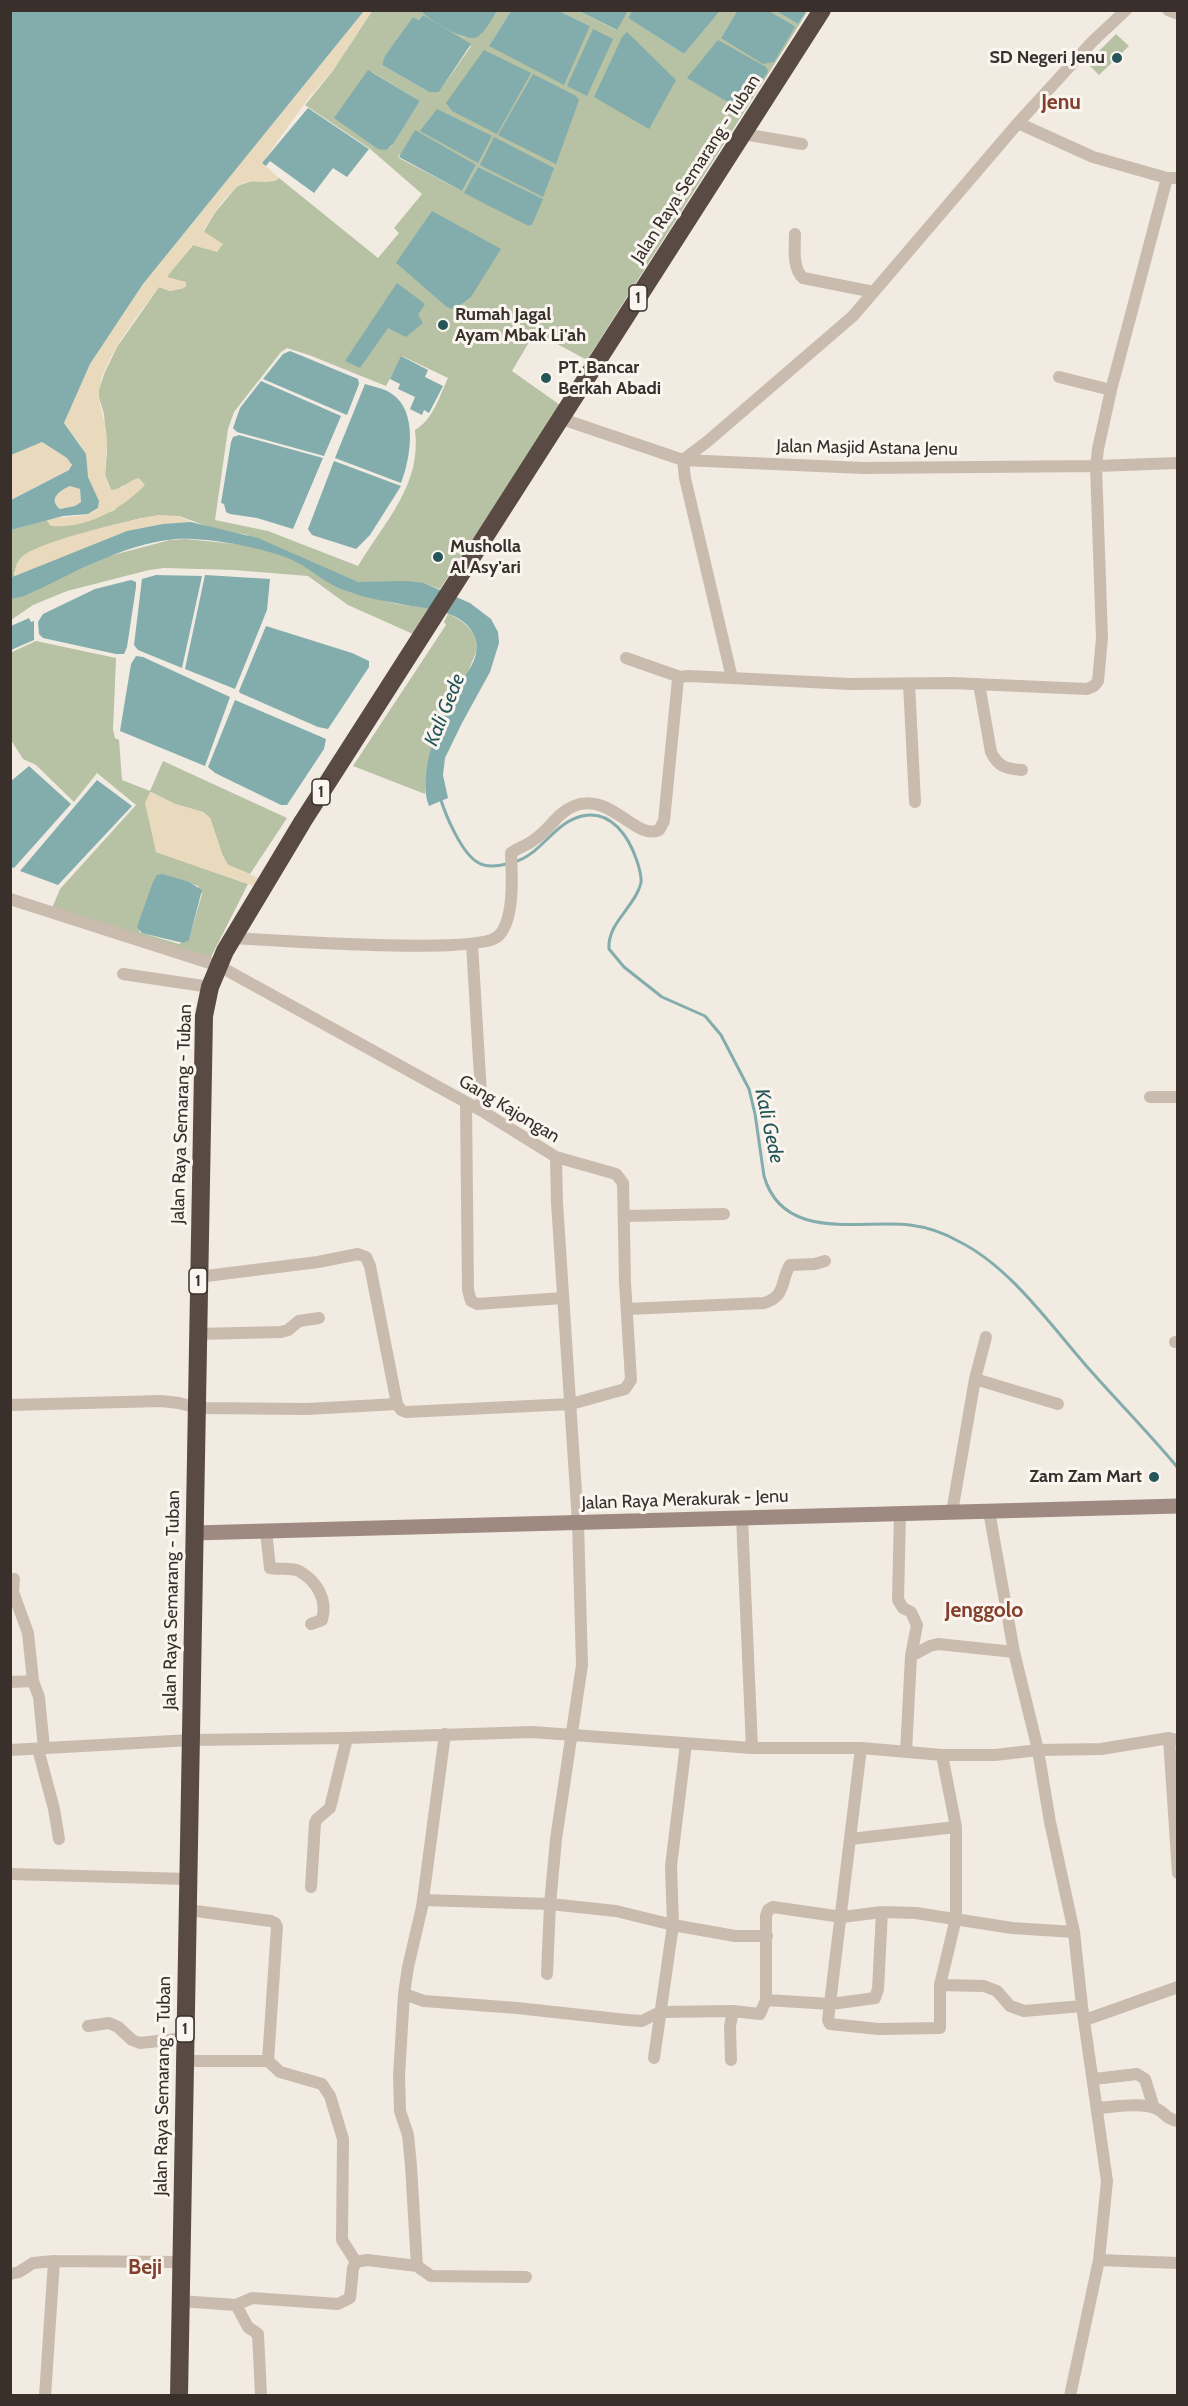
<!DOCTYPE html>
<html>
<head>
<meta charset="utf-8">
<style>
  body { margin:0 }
  #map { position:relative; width:1188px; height:2406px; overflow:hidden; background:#f2ebe2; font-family:Cabin,sans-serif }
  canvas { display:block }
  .frame { position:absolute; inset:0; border:12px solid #39302c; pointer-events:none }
</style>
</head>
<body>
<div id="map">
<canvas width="1188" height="2406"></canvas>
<div class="frame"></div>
</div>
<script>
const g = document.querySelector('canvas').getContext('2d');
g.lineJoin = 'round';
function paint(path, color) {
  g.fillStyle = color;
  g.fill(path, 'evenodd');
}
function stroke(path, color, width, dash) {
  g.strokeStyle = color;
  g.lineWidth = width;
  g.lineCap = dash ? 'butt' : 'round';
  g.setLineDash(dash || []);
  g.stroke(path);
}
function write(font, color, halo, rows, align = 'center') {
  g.font = font + ' Cabin,sans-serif';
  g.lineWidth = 6;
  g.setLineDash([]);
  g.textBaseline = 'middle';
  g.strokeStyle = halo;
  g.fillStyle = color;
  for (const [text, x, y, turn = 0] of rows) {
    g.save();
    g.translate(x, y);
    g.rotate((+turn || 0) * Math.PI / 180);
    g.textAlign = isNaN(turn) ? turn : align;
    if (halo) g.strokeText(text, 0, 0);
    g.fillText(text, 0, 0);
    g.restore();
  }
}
const green = new Path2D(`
  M372 11H420L460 35 464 37 480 35 497 11H511L489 46 590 26 559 11H579L616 30 628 11H632L628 18 684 54 720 11H737L721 38 793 25 769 11H776L798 24 808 11 587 360 535 332 512 371 560 405 440 589 424 583 350 592 397 604 429 608 413 634 348 605 308 576 234 570 164 568 149 570 67 591 33 605 11 620 10 599 24 595 109 556 170 540 186 539 254 546 248 535 212 528 179 516 141 518 68 538 14 572 15 578H11V530L47 520 50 525 85 521 115 510 123 485 117 490H111L105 475 107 451 104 414 99 398V389L105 372 117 347 159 287 170 291 184 288 173 279 168 278V275L203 233 214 214 237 186 252 181H275L279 178 378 258 399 233 394 228 422 194 369 148 305 105 332 72ZM423 15 471 46 439 92H429L382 65 413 17 419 20ZM372 72 420 101 390 148ZM398 155 476 165 462 191 399 158ZM478 167 542 199 532 225 528 226 465 193ZM396 263 471 297 453 310ZM287 348 309 355 386 386 402 356 448 378C440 395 433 420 415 430 422 485 385 521 358 566L268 531 215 520 228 429 234 412 281 352Z
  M1116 34 1129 46 1099 75 1087 63Z
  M448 614C464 621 477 631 477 650L426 772 425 794 353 766 446 625 444 622Z
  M36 641 116 658 113 730 115 738 119 740 122 780 150 791 163 761 287 818 250 874 228 865 222 854 210 818 203 812 175 804 151 792 156 852 248 884 210 959 52 908 60 889 136 805 97 773 74 802 36 765 23 759 11 740 10 653ZM163 874 198 886 202 894 189 939 179 944 139 932Z`);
const sand = new Path2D(`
  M364 11H372L332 72 310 96 262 163 279 178C271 185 257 180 247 182 230 186 212 217 203 231L223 244 217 252 192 245 167 277 186 282V287L170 291 159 287C141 311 98 365 99 395 99 410 107 423 107 441 107 457 101 476 111 490 121 490 129 480 139 478L145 485C122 509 86 529 51 526L47 520C63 515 84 519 98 509L99 501 88 477 81 446 64 423 90 364 143 284Z
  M42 442 70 460 72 468 11 500V455Z
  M70 486 80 489 81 502 75 506 60 509C48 499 59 491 70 486Z
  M158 515 179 516 191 522 163 524 15 578C14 570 16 562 22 557 36 542 134 519 158 515Z
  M150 792 175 804 203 812 210 818 222 854 228 865 259 878 254 886 156 852 145 803Z`);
const water = new Path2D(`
  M11 10 364 11 143 284 90 364 64 423 86 454 88 477 99 501 98 508 88 514 63 516 11 530V500L69 470 72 465 67 458 42 442 11 455ZM70 486 80 489 81 502 75 506 60 509C48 499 59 491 70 486Z
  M420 10H497V11C492 18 485 33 477 37 466 43 426 18 420 10Z
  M511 11H559L590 26 564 85 489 46Z
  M579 11H628L617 30Z
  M632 11V10L720 11 684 54 628 18Z
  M737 11H769L793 25 795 27 774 62 763 64 721 38Z
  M776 11H807L798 24Z
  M423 15 471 44 439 92H429L382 65 385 56 413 17 419 20Z
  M593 29 613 39 587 96 567 86Z
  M627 32 676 80 649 129 594 97 622 37Z
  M718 40 766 67 768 71 743 111 687 78Z
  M484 50 531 73 497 134 452 111 446 103Z
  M368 70 420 101 393 144 386 150 378 149 334 118Z
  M533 74 576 96 579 100 556 164 498 135Z
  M308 108 369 149 347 177 333 168 314 193 270 161 266 166 262 163Z
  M437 109 492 136 478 163 420 131Z
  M415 130 476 165 462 191 399 157Z
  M494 137 554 168 543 197 480 165Z
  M478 167 543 199 532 225 528 226 464 193Z
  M432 211 501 249 471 297 454 310 447 307 396 263Z
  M397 283 425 304 418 315 423 323 406 337 388 328 360 368 345 361Z
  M290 351 358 379 359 384 347 415 263 379 283 354Z
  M401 356 428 370 425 377 443 386 429 413 424 410 422 415 410 409 415 397 398 389 400 384 390 379Z
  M261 381 341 416 324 456 237 432 233 428 240 408Z
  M365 384C374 387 384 388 392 394 418 411 411 458 401 483L335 458Z
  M239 435 323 458 293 529 257 518 230 514 226 512 224 504 221 503 231 442 233 437Z
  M334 461 401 486 370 535 356 549 312 535 308 529Z
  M191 522 258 538 358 582 406 581 424 583 470 603 491 619 498 632 499 643 490 672 462 723 445 758 443 775 448 798 429 806C417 777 438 720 453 694 462 679 481 659 476 641 468 608 421 609 395 603 379 600 362 597 347 591 327 585 314 571 296 562 270 548 205 537 176 539 121 544 74 574 24 596L11 599 10 578 127 531 163 524Z
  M156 575 202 576 182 668 138 650 134 645 142 579Z
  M205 575 270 579 267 610 235 689 185 669Z
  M131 580 136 582V587L127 647 124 654H116L43 638 39 634 38 622 43 614 95 589Z
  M29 618 31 622 34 621V640L11 650V626Z
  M266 626 352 653 369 661V667L328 729 318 727 240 693 239 691Z
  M136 656 143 657 230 697 205 766 120 731 131 664Z
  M235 700 326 739 324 749 287 805H281L215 773 208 767Z
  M29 766 71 804 14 868 10 867 11 781Z
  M97 780 132 806 58 885 20 871Z
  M163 874 189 882 202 890 189 940 183 943 142 933 137 927 153 882 157 875Z`);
const stream = new Path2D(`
  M440 797C445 814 462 855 479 863 487 868 498 866 507 864
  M514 862C541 855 553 823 582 816 611 809 629 837 637 861 639 868 642 876 641 883 635 907 607 923 609 949L624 967 662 997 705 1016 721 1035 749 1089 755 1114 764 1176C783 1243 862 1219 910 1225 926 1227 944 1233 958 1241 1011 1267 1051 1326 1090 1370 1119 1403 1150 1434 1178 1468`);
const street = new Path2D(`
  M1126 10 1092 42 1018 123 853 316 708 441 683 460 685 478 732 678 850 684 952 683 1087 689 1094 686 1098 681 1102 638 1096 466 1098 449 1111 390 1167 178H1178
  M1168 10 1178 14
  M1018 123 1093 157 1167 178
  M743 134 802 144
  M795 234C795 247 792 268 803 278L874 292
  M1059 377 1111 390
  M562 419 683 460 863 468 1096 466 1178 463
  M626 658 680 677
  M909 684 915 802
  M979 684 991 752C998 767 1007 769 1022 770
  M10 899 219 966 482 1111 556 1157 557 1203 578 1523 582 1665 556 1839 550 1904 547 1974
  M232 938C272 940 474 955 497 937 515 923 512 874 511 853 518 848 528 845 535 839 549 830 558 812 574 806 610 791 636 841 659 830L664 821 678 679 680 677 688 676 732 678
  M472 944 482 1111
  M123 974 210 987
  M1150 1097H1178
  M466 1104 468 1290 471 1301 477 1304 563 1298
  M624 1216 724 1214
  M198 1277 318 1262 358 1254 366 1257 370 1266 397 1404 401 1410 406 1412 571 1404 625 1389 631 1380 625 1282 623 1183 616 1174 556 1157
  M627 1309 764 1303C787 1296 780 1281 790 1265L815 1264 825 1261
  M197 1334 281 1332 288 1330 299 1321 319 1318
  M1175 1342H1178
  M975 1379 1058 1404
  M10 1405 161 1401 179 1403 198 1408 307 1409 397 1404
  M989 1511 1014 1652 1038 1750 1050 1822 1074 1932 1082 2006 1107 2181 1099 2260 1070 2396
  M952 1512 975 1379 986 1337
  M900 1513 898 1600 903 1608 911 1612 917 1625 911 1656 906 1752
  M742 1518 752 1748
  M266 1531 270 1568C278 1570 291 1567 299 1571 317 1581 328 1600 322 1620L311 1624
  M14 1579 13 1592 28 1633 33 1681 39 1697 44 1748
  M911 1656 930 1646 938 1644 1014 1652
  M10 1682 33 1681
  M445 1734 422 1907 408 1967 404 1994 424 2001 517 2008 627 2020 642 2021 660 2012 733 2011
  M1169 1738 1178 1873
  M861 1748 828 2020 830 2024 879 2029 940 2028V1985L956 1918V1827
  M38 1749 54 1809 59 1839
  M10 1750 191 1740 347 1738 532 1732 752 1748H861L942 1755H995L1038 1750 1101 1749 1169 1738 1178 1740
  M850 1839 956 1827 942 1755
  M10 1874 188 1879
  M311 1887 315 1823 317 1819 330 1808 347 1738
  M423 1900 550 1904 616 1911 673 1925 671 1866 686 1744
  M940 1985 984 1986 997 1991 1010 2006 1024 2011 1082 2006
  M404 1994 399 2076 400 2111 408 2135 411 2166 417 2266
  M766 2000V1916L768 1910 773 1907 842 1917 882 1912 916 1913 1012 1928 1074 1932
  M1085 2020 1178 1987
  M88 2026 109 2023 118 2027 132 2040 140 2043 185 2038
  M654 2058 673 1925 735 1936H767
  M731 2060 730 2026 733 2011 760 2014 766 2000 831 2004 875 1998 878 1989 882 1912
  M184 2061H268L277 1927 275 1923 271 1921 188 1910
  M268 2061 280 2072 322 2084 330 2096 343 2139 342 2240 356 2262
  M1094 2079 1137 2074 1145 2079 1154 2108
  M1097 2108C1116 2107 1140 2102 1157 2109 1166 2113 1165 2119 1178 2121
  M1099 2260 1178 2263
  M10 2274 19 2272 33 2263 54 2261 181 2262
  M180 2301 236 2305 252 2298 338 2304 350 2298 353 2268 356 2262 367 2260 417 2266 431 2276 526 2277
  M236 2305 248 2327 258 2334 261 2396
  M45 2396 54 2261`);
const secondary = new Path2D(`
  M194 1533 1178 1506`);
const highway = new Path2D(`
  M179 2396 204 1016 210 987 225 951 303 821 822 10`);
const markers = [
  [1117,58,6,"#255558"],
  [443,325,6,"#255558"],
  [546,378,6,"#255558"],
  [438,557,6,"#255558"],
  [1154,1477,6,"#255558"]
];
const shields = [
  [638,298,18],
  [321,792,18],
  [198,1281,18],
  [185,2029,18]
];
const shieldNames = [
  ["1",638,298],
  ["1",321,792],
  ["1",198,1281],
  ["1",185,2029]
];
const poiNames = [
  ["SD Negeri Jenu",1105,58,"right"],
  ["Rumah Jagal",455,315],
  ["Ayam Mbak Li'ah",455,336],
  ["PT. Bancar",558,368],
  ["Berkah Abadi",558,389],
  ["Musholla",450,547],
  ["Al Asy'ari",450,568],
  ["Zam Zam Mart",1142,1477,"right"]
];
const streetNames = [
  ["Jalan Raya Semarang - Tuban",696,169,-57],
  ["Jalan Masjid Astana Jenu",867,448,1],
  ["Gang Kajongan",509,1109,31],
  ["Jalan Raya Semarang - Tuban",182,1114,-88],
  ["Jalan Raya Merakurak - Jenu",685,1500,-2],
  ["Jalan Raya Semarang - Tuban",172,1600,-89],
  ["Jalan Raya Semarang - Tuban",163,2086,-89]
];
const waterNames = [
  ["Kali Gede",445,710,-68],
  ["Kali Gede",769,1126,78]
];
const quarterNames = [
  ["Jenu",1061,103],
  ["Jenggolo",984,1611],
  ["Beji",145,2268]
];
paint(green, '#b7c1a3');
paint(sand, '#eadabd');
paint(water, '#83acad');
stroke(stream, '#83acad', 3);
stroke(street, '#cabbaf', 12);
stroke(secondary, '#9e8a80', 15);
stroke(highway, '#594b44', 18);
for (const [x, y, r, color] of markers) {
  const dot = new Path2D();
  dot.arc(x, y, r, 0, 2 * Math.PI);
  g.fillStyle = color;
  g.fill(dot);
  stroke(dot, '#faf5ef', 2);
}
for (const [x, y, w] of shields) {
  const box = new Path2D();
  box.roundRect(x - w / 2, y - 13, w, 26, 4.5);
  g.fillStyle = '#faf5ef';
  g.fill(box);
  stroke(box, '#39302c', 1.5);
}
write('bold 16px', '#39302c', null, shieldNames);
write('bold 18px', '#39302c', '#faf5ef', poiNames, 'left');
write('18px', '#39302c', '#faf5ef', streetNames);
write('italic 20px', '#255558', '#faf5ef', waterNames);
write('bold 21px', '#823f2b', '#faf5ef', quarterNames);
</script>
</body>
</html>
